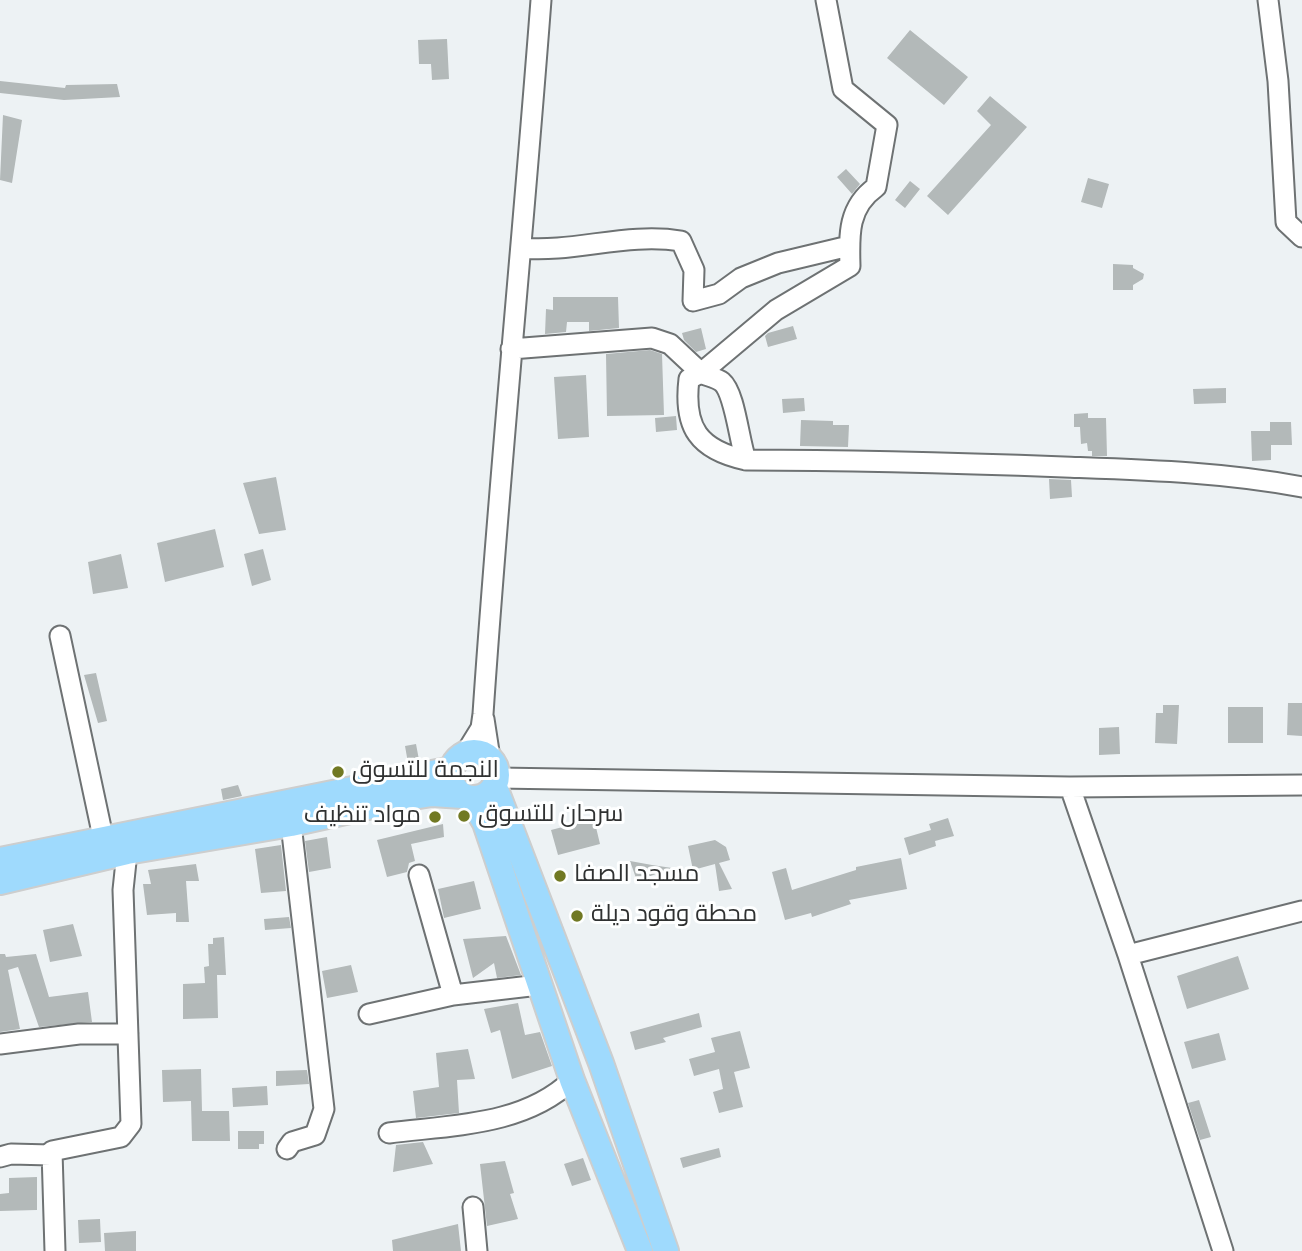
<!DOCTYPE html>
<html>
<head>
<meta charset="utf-8">
<style>
  body { margin:0 }
  canvas { display:block; background:#edf2f4 }
</style>
</head>
<body>
<canvas width="1302" height="1251"></canvas>
<script>
const g = document.querySelector('canvas').getContext('2d');
g.lineJoin = 'round';
function paint(path, color) {
  g.fillStyle = color;
  g.fill(path, 'evenodd');
}
function stroke(path, color, width, dash) {
  g.strokeStyle = color;
  g.lineWidth = width;
  g.lineCap = dash ? 'butt' : 'round';
  g.setLineDash(dash || []);
  g.stroke(path);
}
function write(font, color, halo, rows, align = 'center') {
  g.font = font + ' Spectral,Cairo,serif';
  g.lineWidth = 6;
  g.setLineDash([]);
  g.textBaseline = 'middle';
  g.strokeStyle = halo;
  g.fillStyle = color;
  for (const [text, x, y, turn = 0] of rows) {
    g.save();
    g.translate(x, y);
    g.rotate((+turn || 0) * Math.PI / 180);
    g.textAlign = isNaN(turn) ? turn : align;
    if (halo) g.strokeText(text, 0, 0);
    g.fillText(text, 0, 0);
    g.restore();
  }
}
const building = new Path2D(`
  M910 30 968 77 944 105 887 58Z
  M447 39 449 79 432 80 431 64H419L418 40Z
  M0 81 65 88 66 85 117 84 120 97 64 100 0 93Z
  M990 96 1027 127 948 215 927 196 991 125 977 111Z
  M3 115 22 120 12 183 0 180Z
  M846 169 860 184 852 194 837 177Z
  M1088 178 1109 184 1102 208 1081 202Z
  M910 181 920 189 905 208 895 200Z
  M1113 264 1133 265V268L1144 274 1143 279 1133 285V290H1113Z
  M553 297H618L619 328 589 331V322H567L566 332 545 334 546 309 553 310Z
  M793 326 797 339 768 347 765 336 768 333Z
  M701 328 706 349 696 352 684 340 682 333Z
  M650 350 662 354 664 415 607 416 606 354Z
  M586 375 589 437 558 439 554 377Z
  M1226 388V403L1194 404 1193 389Z
  M804 398 805 411 783 413 782 399Z
  M1088 413V418H1106L1107 456H1092V451H1088L1087 443 1081 444 1080 427H1074V414Z
  M676 416 677 430 656 432 655 418Z
  M801 420 833 421V425H849L848 447 800 446Z
  M1270 422H1291L1292 445H1271V460L1252 461 1251 431H1270Z
  M276 477 286 530 259 534 243 483Z
  M1049 479 1071 480 1072 497 1050 499Z
  M215 529 224 567 165 582 157 543Z
  M263 549 271 580 252 586 244 554Z
  M121 554 128 588 93 594 88 562Z
  M96 673 107 721 98 723 84 675Z
  M1288 703H1302V736L1287 735Z
  M1163 705H1179L1177 744 1155 743 1156 713H1163Z
  M1228 707H1263V743H1228Z
  M1119 727 1120 754 1099 755V728Z
  M416 744 419 760 408 763 405 746Z
  M238 785 242 796 223 800 221 789Z
  M948 818 954 836 935 841 936 846 909 855 904 838 931 830 929 824Z
  M594 819 600 844 558 855 551 830Z
  M443 824 444 837 411 844 415 861 409 863 407 872 387 877 377 840Z
  M327 837 331 868 309 872 305 841Z
  M715 840 726 847 730 860 719 863 732 889 719 891 715 864 693 870 688 846Z
  M281 845 286 891 261 893 255 849Z
  M901 858 907 889 849 900 851 904 812 917 811 913 785 920 772 872 786 868 792 890 856 870V867Z
  M630 861 652 865 672 868 637 881Z
  M196 864 199 881H186L189 922H176V913L147 915 143 884H151L148 870Z
  M474 881 481 909 444 918 438 889Z
  M289 917 291 928 265 930 264 919Z
  M73 924 82 956 50 962 43 930Z
  M506 936 521 975 497 978 494 963 473 978 463 939Z
  M224 937 226 975H217L218 1018 183 1019V984L205 983 204 967 209 966 208 944H213V938Z
  M0 954H5L6 957 36 954 49 997 88 992 92 1022 39 1027 18 967 8 970 20 1029 0 1032Z
  M1238 956 1249 989 1187 1009 1177 976Z
  M351 965 358 992 327 998 322 971Z
  M518 1003 525 1035 540 1032 552 1066 512 1079 500 1030 491 1033 484 1009Z
  M699 1013 702 1027 663 1038 666 1042 635 1050 630 1032Z
  M740 1031 750 1068 734 1072 743 1107 719 1113 713 1092 723 1089 719 1069 694 1076 689 1059 715 1052 711 1038Z
  M1219 1033 1226 1060 1192 1069 1184 1042Z
  M468 1049 475 1079 457 1080 459 1113 416 1118 413 1091 439 1087 436 1053Z
  M201 1069 202 1111H229L230 1141H192L191 1101 163 1102 162 1070Z
  M307 1070 309 1084 276 1086V1071Z
  M267 1086 268 1105 233 1107 232 1088Z
  M1199 1100 1211 1137 1200 1140 1188 1103Z
  M238 1131H264V1144H259V1149H238Z
  M423 1142 433 1164 393 1172 396 1145Z
  M719 1148 721 1157 683 1168 680 1158Z
  M583 1158 591 1180 572 1186 564 1164Z
  M505 1161 514 1193 510 1194 518 1219 487 1226 480 1164Z
  M37 1177V1210L0 1211V1194L9 1193V1178Z
  M100 1219 101 1242 79 1243 78 1220Z
  M458 1224 461 1251H393L392 1240Z
  M136 1231V1251H105L104 1233Z`);
const minor = new Path2D(`
  M1268 0 1278 81 1286 222 1302 237
  M521 248C574 253 627 232 681 241L694 270 693 301 719 294 741 278 778 263 849 246
  M511 349 652 338 670 344 701 373 689 379C683 428 699 450 746 460 852 460 958 463 1064 467 1145 470 1223 472 1302 487
  M746 460C739 441 735 393 722 382 717 378 707 376 701 373L776 310 850 266C849 234 848 207 876 187L887 125 843 89 826 0
  M60 636 103 837
  M484 719 490 758
  M465 754 481 728 483 714C499 476 523 238 541 0
  M498 778 1070 787 1302 785
  M1070 787 1128 955 1223 1251
  M419 875 453 995
  M1128 955 1302 911
  M369 1014 453 995 539 985
  M0 1044 79 1034H128
  M389 1133C451 1125 524 1126 572 1080
  M287 1149 292 1142 315 1135 324 1109 291 824
  M0 1157 11 1154 51 1155
  M473 1207 477 1251
  M55 1251 52 1151 121 1137 131 1124 123 890 127 852`);
const major = new Path2D(`
  M451 775a23 23 0 1 1 46 0a23 23 0 1 1-46 0Z
  M495 787 601 1063 666 1251
  M471 799 485 823 572 1080 640 1251
  M0 860 452 769
  M0 882 127 852 291 824 413 797 432 794 462 796`);
const markers = [
  [338,772,7,"#717923"],
  [464,816,7,"#717923"],
  [435,817,7,"#717923"],
  [560,876,7,"#717923"],
  [577,916,7,"#717923"]
];
const poiNames = [
  ["النجمة للتسوق",352,772],
  ["سرحان للتسوق",478,816],
  ["مواد تنظيف",421,817,"right"],
  ["مسجد الصفا",574,876],
  ["محطة وقود ديلة",591,916]
];
paint(building, '#b3b9b9');
stroke(minor, '#6e7273', 23);
stroke(major, '#cdcece', 28);
stroke(minor, '#fff', 19);
stroke(major, '#9fdafd', 24);
for (const [x, y, r, color] of markers) {
  const dot = new Path2D();
  dot.arc(x, y, r, 0, 2 * Math.PI);
  g.fillStyle = color;
  g.fill(dot);
  stroke(dot, '#feffff', 2.5);
}
write('24px', '#2f3131', '#feffff', poiNames, 'left');
</script>
</body>
</html>
